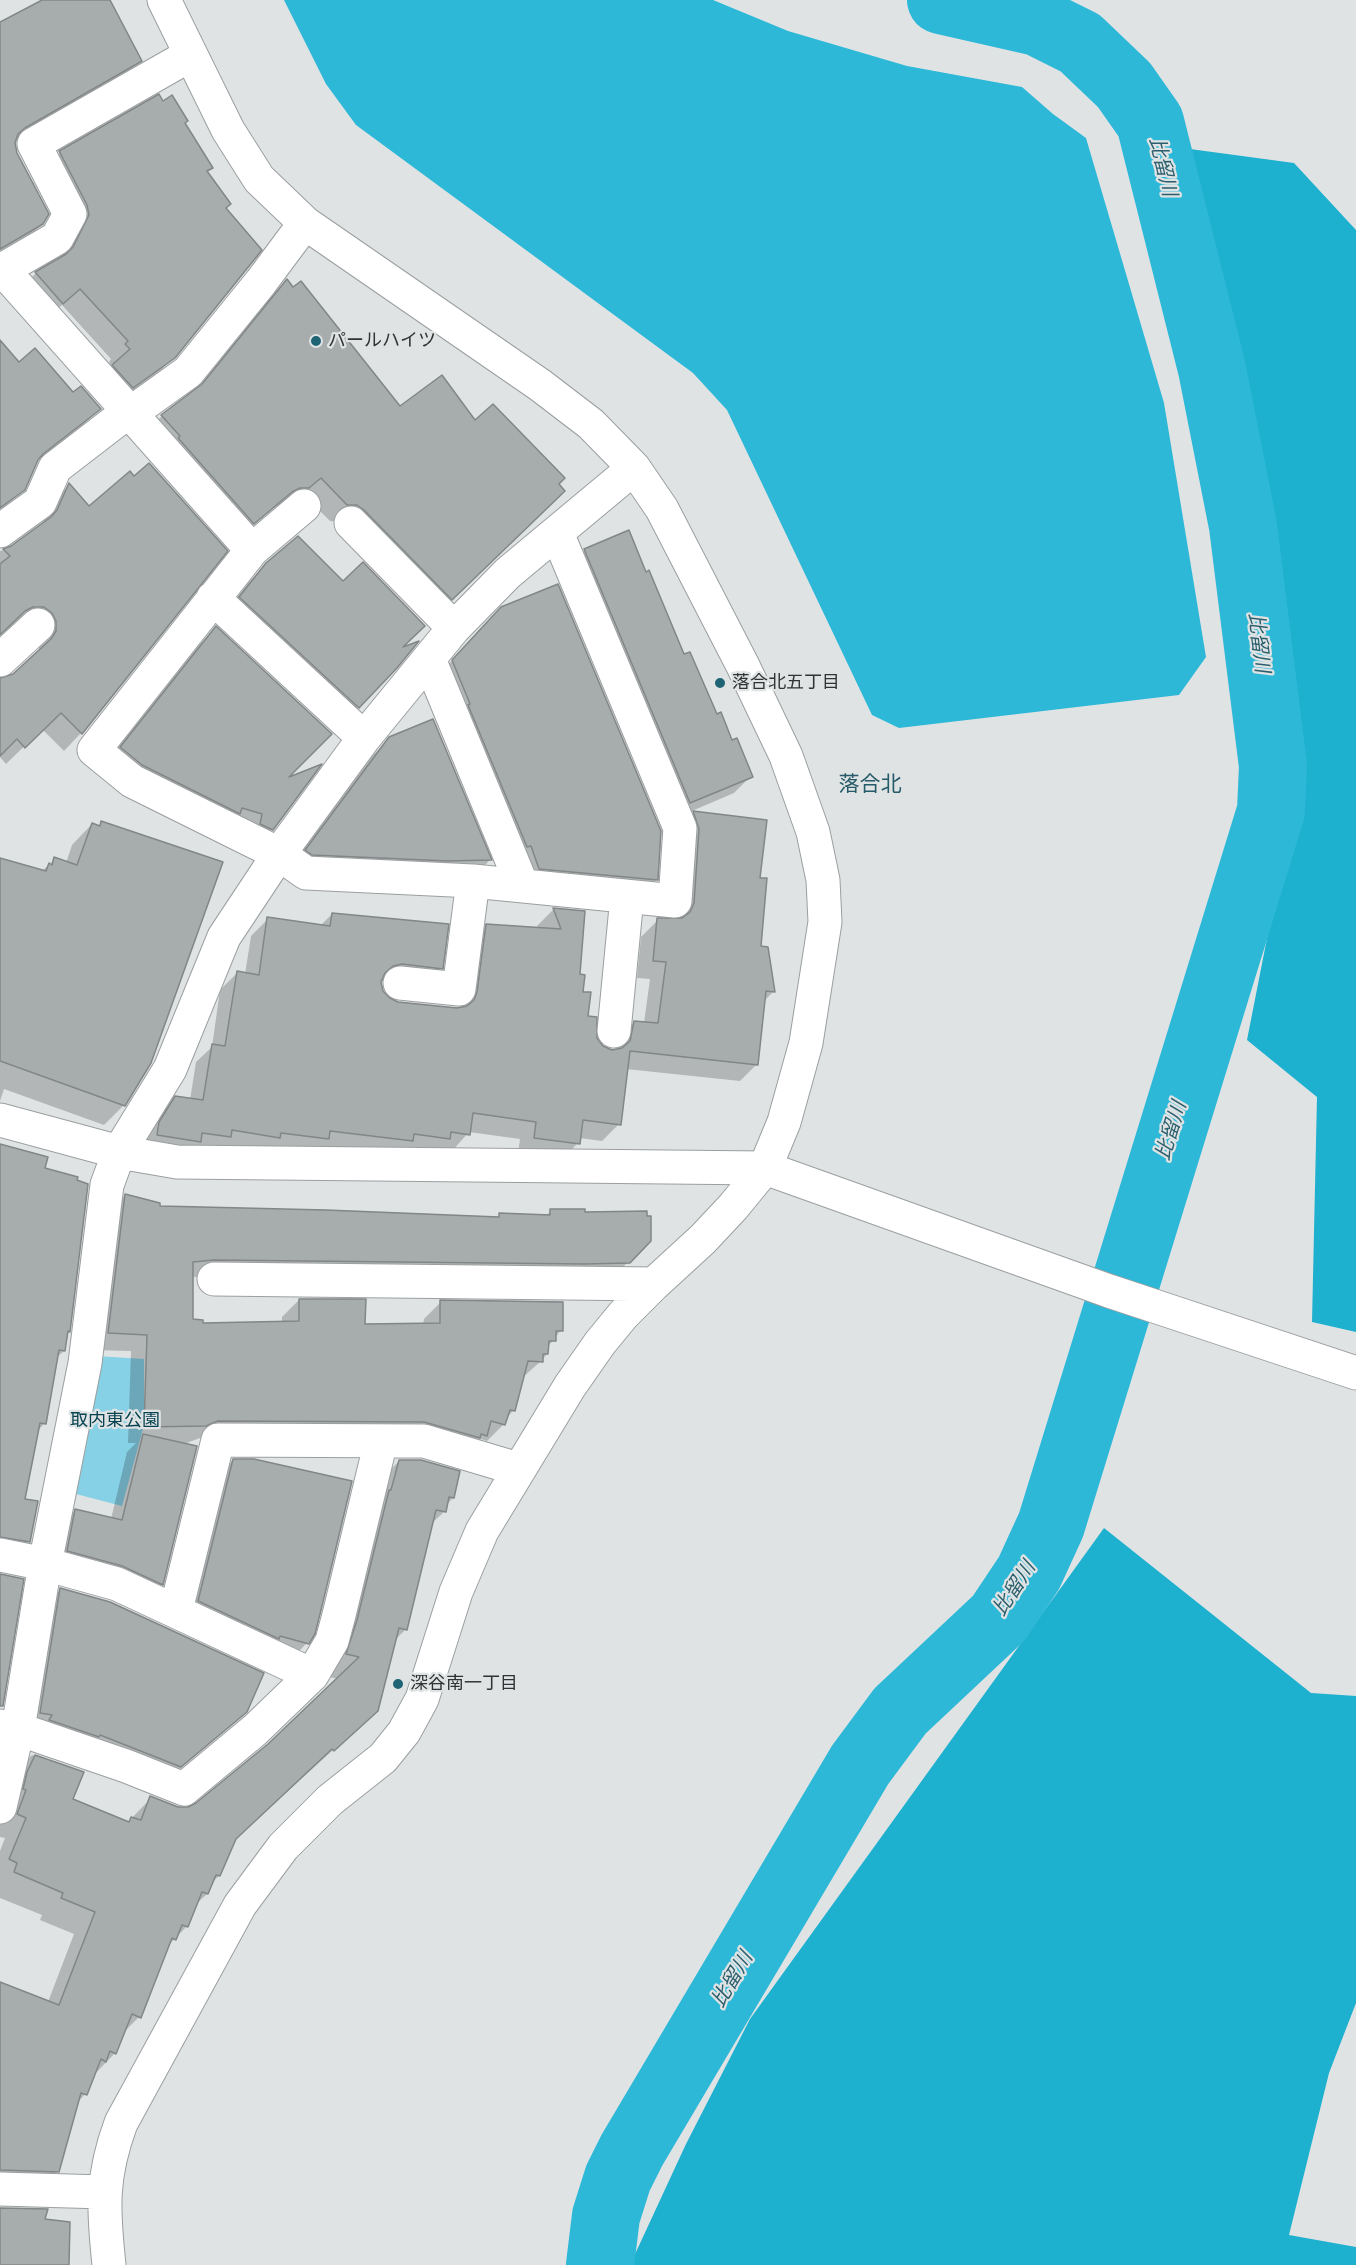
<!DOCTYPE html>
<html>
<head>
<meta charset="utf-8">
<style>
  body { margin:0 }
  canvas { display:block; background:#dfe3e4 }
</style>
</head>
<body>
<canvas width="1356" height="2265"></canvas>
<script>
const g = document.querySelector('canvas').getContext('2d');
g.lineJoin = 'round';
function paint(path, color) {
  g.fillStyle = color;
  g.fill(path, 'evenodd');
}
function stroke(path, color, width, dash) {
  g.strokeStyle = color;
  g.lineWidth = width;
  g.lineCap = dash ? 'butt' : 'round';
  g.setLineDash(dash || []);
  g.stroke(path);
}
function write(font, color, halo, rows, align = 'center') {
  g.font = font + ' "DejaVu Sans","Noto Sans JP",sans-serif';
  g.lineWidth = 4.5;
  g.setLineDash([]);
  g.textBaseline = 'middle';
  g.strokeStyle = halo;
  g.fillStyle = color;
  for (const [text, x, y, turn = 0] of rows) {
    g.save();
    g.translate(x, y);
    g.rotate((+turn || 0) * Math.PI / 180);
    g.textAlign = isNaN(turn) ? turn : align;
    if (halo) g.strokeText(text, 0, 0);
    g.fillText(text, 0, 0);
    g.restore();
  }
}
const green = new Path2D(`
  M96 1356 144 1359V1425L122 1506 76 1494Z`);
const forest = new Path2D(`
  M1190 149 1294 163 1356 230V1332L1312 1322 1317 1097 1247 1040 1302 760Z
  M1104 1528 1311 1693 1356 1696V2003L1329 2073 1289 2235 1356 2247V2265H630L686 2144 750 2019Z`);
const water = new Path2D(`
  M284 0H713L788 31 907 66 1022 87 1053 114 1086 138 1164 403 1206 657 1179 695 899 728 872 715 727 410 693 373 356 125 326 84Z`);
const shadow = new Path2D(`
  M61 0H109L140 60 123 78 15 140 16 153 42 224 24 242 0 255V24Z
  M159 96 162 103 183 123 211 168 206 172 224 209 174 357 156 375 115 404 96 383 113 367 109 362 111 359 62 305 45 320 19 290 36 273 59 260 72 233 43 170 60 153Z
  M286 281 400 408 475 423 557 484 546 508 434 616 339 522 330 521 303 494 273 508 236 540 145 433 162 416 195 392 270 298Z
  M0 342 19 364 99 409 82 426 36 462 24 489 0 511Z
  M69 485 89 508 226 551 81 733 64 751 42 729 6 764 0 757V680L13 675 36 655 39 650V640L16 624 0 634V551L11 548 41 526 52 503Z
  M585 550 683 656 751 776 734 793 673 819 568 567Z
  M267 564 381 684 341 723 223 615 249 582Z
  M484 626 656 880 639 897 522 885 436 678Z
  M216 628 283 781 272 829 255 846 104 765 199 645Z
  M390 738 490 860 473 877 289 867 372 756Z
  M694 813 759 879V948L773 992 763 1002 757 1064 740 1081 626 1069 619 1124 602 1141 579 1138 578 1143 561 1160 518 1154 520 1139 469 1132 452 1151 212 1153 143 1141 159 1115 176 1098 190 1100 196 1062 212 1047 220 990 237 973 245 974 251 936 268 919 320 926 332 914 441 968 424 985 380 981 382 992 389 1000 397 1003 461 1008 470 942 487 925 538 929 537 926 554 909 579 976 587 1017 595 1039 602 1047 615 1050 617 1039 634 1022 644 1023 650 979 637 978 641 937 658 920H677L682 847 677 830Z
  M101 823 124 1105 104 1125 4 1089 0 1101V859L42 871 55 859 66 863 72 845 92 824 98 827Z
  M0 1147 43 1169 69 1331 64 1351 56 1358 45 1423 36 1432 24 1500 29 1541 6 1564 0 1562Z
  M125 1195 159 1208 496 1218 500 1215 545 1216 551 1211 583 1213 649 1241 611 1279 566 1281 192 1277V1321L201 1325 282 1323V1317L299 1300 364 1325H423L424 1319 441 1302 561 1330 547 1348V1354L541 1361 522 1378 513 1411 506 1418 504 1424 487 1441 481 1439 468 1452 406 1439 200 1438 184 1444 162 1584 145 1601 50 1568 58 1528 75 1511 111 1519 127 1452 136 1443H128L131 1351 91 1350 108 1212Z
  M233 1460 307 1643 290 1660 181 1618 216 1478Z
  M399 1461 453 1498 446 1505 444 1512 431 1524 406 1629 394 1641 377 1710 234 1840 219 1876 211 1883 207 1894 195 1905 187 1926 168 1946 139 2017 123 2033 115 2053 93 2076 85 2094 77 2103 57 2171 35 2194 0 2193V1983L48 2002 74 1934 40 1920 42 1915 0 1898V1851L5 1838 0 1837V1818L10 1778 32 1755 82 1772 71 1800 128 1822 151 1798 177 1808 188 1809 197 1805 269 1745 338 1679 325 1676 377 1484Z
  M61 1589 245 1711 227 1729 162 1784 23 1733 43 1606Z`);
const river = new Path2D(`
  M600 2265 606 2216 618 2178 632 2150 860 1765 900 1711 999 1618 1029 1573 1051 1525 1271 811 1273 766 1243 526 1212 369 1150 122 1124 85 1080 43 1038 22 941 0`);
const building = new Path2D(`
  M42 0H110L142 61 25 128 18 134 15 143 17 153 49 214 43 224 0 249V22Z
  M159 94 163 101 172 95 188 121 185 123 213 168 207 171 231 204 226 208 262 250 175 358 133 388 112 365 130 349 125 344 128 341 80 289 63 304 35 272 66 254 73 247 89 215 87 205 59 151Z
  M287 279 293 287 301 281 400 406 442 375 475 420 493 404 565 478 559 484 565 491 452 600 364 510 357 505H347L321 478 309 488H300L292 492 254 524 178 438 180 436 161 415 202 384Z
  M0 340 19 362 35 348 73 392 81 386 101 409 43 454 38 460 25 490 0 508Z
  M149 463 228 551 82 734 61 713 25 748 17 739 0 756V678L13 674 51 639 56 631V621L52 613 44 607H33L25 611 0 635V564L10 556 3 549 11 546 51 517 57 510 69 483 89 506 130 471 134 476Z
  M629 530 646 572 649 570 684 654 690 652 717 714 721 712 732 740 737 738 753 777 690 803 584 549Z
  M298 536 343 581 363 562 425 626 403 647 419 641 397 668 359 708 239 597 266 563Z
  M558 584 661 831 658 880 539 869 531 846 527 847 468 705 470 704 452 660 501 607Z
  M216 626 332 734 289 777 322 764 273 830 260 824 262 814 242 808 240 814 142 765 120 747Z
  M433 719 492 860 448 861 312 855 305 850 389 737Z
  M693 811 767 820 760 878H767L761 946 768 947 775 992 766 991 758 1065 630 1051 621 1125 583 1120 580 1144 534 1138 536 1122 473 1113 470 1135 451 1132 450 1139 414 1134 413 1141 330 1131 329 1139 281 1133 280 1138 232 1130 231 1137 202 1133 201 1142 157 1135 159 1122 175 1096 203 1100 212 1044 225 1046 237 971 259 975 267 917 330 926 332 913 449 924 443 969 402 964 393 966 385 973 381 982 383 991 390 998 398 1002 457 1008 467 1006 474 1000 477 992 486 924 561 929 553 908 585 911 580 974 585 975 583 992H591L588 1016 597 1017V1038L603 1046 612 1050 622 1048 630 1041 634 1021 658 1023 666 962 653 961 657 918H682L690 912 694 903 699 829Z
  M101 821 223 862 151 1063 125 1106 0 1061V858L46 871 49 863 52 865 54 857 77 865 92 823 100 826Z
  M0 1144 48 1157 45 1168 78 1177 77 1180 88 1184 70 1332 68 1331 65 1351 59 1350 46 1424 40 1423 25 1499 38 1501 30 1542 0 1537Z
  M125 1194 160 1203V1206L326 1210 499 1217V1213L550 1215V1209H585V1212L647 1211V1216H651V1241L630 1263 584 1264 214 1260 193 1262V1319L203 1320V1323L299 1321V1299H366L365 1324 440 1323V1300L563 1302V1331H556V1341H549L548 1354H543V1362L528 1361 515 1411 510 1410 505 1425 491 1421 487 1436 481 1434 480 1438 424 1422 218 1421 206 1426 144 1427 147 1335 108 1333Z
  M143 1434 197 1446 163 1585 122 1566 67 1551 75 1509 122 1520Z
  M233 1459H254L352 1481 321 1610 315 1634 309 1644 280 1636 279 1639 198 1601Z
  M399 1460H421L460 1471 454 1498 449 1497 446 1512 436 1510 407 1630 399 1628 378 1711 334 1751 332 1749 236 1839 220 1876 216 1875 208 1894 202 1892 188 1927 182 1925 176 1940 172 1938 141 2018 132 2014 116 2054 110 2051 106 2062 101 2059 87 2095 81 2093 59 2172 0 2170V1982L59 2005 95 1912 61 1898 63 1893 14 1872 17 1863 9 1859 26 1818 17 1814 26 1790 23 1789 27 1772 35 1755 84 1772 73 1799 129 1822 131 1817 141 1820 150 1796 178 1807H188L196 1803 268 1744 359 1657 346 1654 357 1620 389 1490H391Z
  M0 1574 24 1579 3 1706H0Z
  M60 1588 110 1602 264 1673 247 1712 181 1767 100 1735 99 1737 49 1720 52 1715 40 1713Z
  M0 2208 48 2209 45 2219 70 2222 69 2265H0Z`);
const minor = new Path2D(`
  M3 270 252 550
  M0 271 57 238 70 214 34 144 190 55
  M304 506 252 550 94 750 132 781 279 854 306 873 473 881 675 901 680 828 557 533
  M351 523 454 628
  M0 531 40 502 55 468 116 421 131 413 188 372 261 282 305 223
  M213 598 364 738
  M429 659 522 885
  M0 660 38 625
  M400 983 459 989 473 881
  M614 1031 627 897
  M0 1120 119 1152 177 1162 765 1168 1109 1291 1356 1373
  M214 1279 654 1284
  M0 1555 45 1564 117 1584 312 1675
  M176 1610 218 1440 424 1441 518 1469
  M0 1726 18 1729 126 1766 184 1789 255 1730 312 1675 332 1641 339 1615 381 1441
  M0 1807 18 1729 45 1564 85 1363 107 1185 119 1152 170 1069 224 937 279 854 364 738 454 628 508 573 634 468
  M0 2189 104 2192
  M109 2265C103 2209 101 2177 121 2123L240 1905 283 1847 330 1800 383 1758 404 1732 422 1699 456 1592 482 1531 570 1386 600 1343 623 1315 654 1284 703 1239 733 1207 765 1168 784 1122 806 1043 825 922 823 880 813 832 786 756 743 666 662 509 634 468 591 424 540 385 305 223 259 179 228 130 164 0`);
const markers = [
  [316,341,6,"#1f6475"],
  [720,683,6,"#1f6475"],
  [398,1684,6,"#1f6475"]
];
const poiNames = [
  ["パールハイツ",328,341],
  ["落合北五丁目",732,683],
  ["深谷南一丁目",410,1684]
];
const parkNames = [
  ["取内東公園",115,1421]
];
const waterNames = [
  ["比留川",1162,167,76],
  ["比留川",1258,643,83],
  ["比留川",1172,1131,-73],
  ["比留川",1015,1589,-57],
  ["比留川",733,1980,-59]
];
const quarterNames = [
  ["落合北",870,786]
];
paint(green, '#86d1e6');
paint(forest, '#1db0cf');
paint(water, '#2db8d8');
paint(shadow, '#0003');
stroke(river, '#2db8d8', 68);
paint(building, '#a7acad');
stroke(building, '#828687', 1.5);
stroke(minor, '#9b9fa0', 35);
stroke(minor, '#fff', 33);
for (const [x, y, r, color] of markers) {
  const dot = new Path2D();
  dot.arc(x, y, r, 0, 2 * Math.PI);
  g.fillStyle = color;
  g.fill(dot);
  stroke(dot, '#dfe3e4', 2);
}
write('18px', '#313233', '#dfe3e4', poiNames, 'left');
write('18px', '#064250', '#dfe3e4', parkNames);
write('italic 20px', '#2b5f6d', '#dfe3e4', waterNames);
write('21px', '#255a68', '#dfe3e4', quarterNames);
</script>
</body>
</html>
